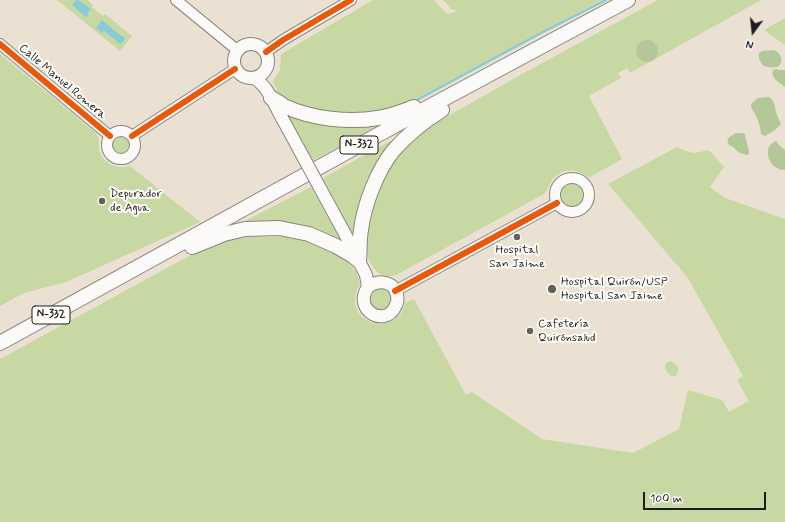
<!DOCTYPE html>
<html>
<head>
<meta charset="utf-8">
<style>
  body { margin:0 }
  #map { position:relative; width:785px; height:522px; overflow:hidden; background:#eae1d3; font-family:Mynerve,sans-serif }
  canvas { display:block }
  .north { position:absolute; left:733px; top:12px; width:40px; height:40px; -webkit-text-stroke:3px #fdfcf7; paint-order:stroke; rotate:195deg; font-size:11px; font-weight:700; line-height:16px; text-align:center; color:#1c1c1c }
  .north::after { content:''; display:block; margin:auto; width:14px; height:18px; background:#1c1c1c; clip-path:polygon(50% 0,100% 100%,50% 72%,0 100%) }
  .scale { position:absolute; left:643px; top:492px; width:123px; height:18px; box-sizing:border-box; border:2px solid #1c1c1c; border-top:0; padding-left:5px; font-size:12px; line-height:14px; white-space:nowrap; color:#1c1c1c; -webkit-text-stroke:3px #fdfcf7; paint-order:stroke }
</style>
</head>
<body>
<div id="map">
<canvas width="785" height="522"></canvas>
<div class="north">N</div>
<div class="scale">100 m</div>
</div>
<script>
const g = document.querySelector('canvas').getContext('2d');
g.lineJoin = 'round';
function paint(path, color) {
  g.fillStyle = color;
  g.fill(path, 'evenodd');
}
function stroke(path, color, width, dash) {
  g.strokeStyle = color;
  g.lineWidth = width;
  g.lineCap = dash ? 'butt' : 'round';
  g.setLineDash(dash || []);
  g.stroke(path);
}
function write(font, color, halo, rows, align = 'center') {
  g.font = font + ' Mynerve,sans-serif';
  g.lineWidth = 4;
  g.setLineDash([]);
  g.textBaseline = 'middle';
  g.strokeStyle = halo;
  g.fillStyle = color;
  for (const [text, x, y, turn = 0] of rows) {
    g.save();
    g.translate(x, y);
    g.rotate((+turn || 0) * Math.PI / 180);
    g.textAlign = isNaN(turn) ? turn : align;
    if (halo) g.strokeText(text, 0, 0);
    g.fillText(text, 0, 0);
    g.restore();
  }
}
const green = new Path2D(`
  M57 0H88L93 5 92 7 103 16 105 14 132 36 120 51Z
  M373 0H434L443 10 448 14 457 11 451 9 443 0H602L404 105 382 111 354 114 338 113 314 110 292 102 278 95 275 92 277 90 274 84 273 81 280 70 281 55 283 53Z
  M658 0H761L630 73 627 68 618 73 621 78 589 96 622 159 590 177C586 176 582 173 578 172 568 168 558 172 552 180 549 185 548 190 544 194L396 275C388 278 378 275 373 267 363 253 366 235 370 220 371 213 372 206 375 199 383 178 394 157 411 141 420 132 431 126 441 120 453 113 466 106 478 99 537 65 598 33 658 0Z
  M785 18V45L764 30Z
  M0 54 96 133C100 138 98 143 99 149 101 163 117 170 130 166L200 222 66 282 24 293 0 306Z
  M287 115 383 123 312 161Z
  M111 145a10 10 0 1 1 20 0a10 10 0 1 1-20 0Z
  M399 136 354 234 353 235 323 178Z
  M677 147C682 149 687 152 693 153 699 153 705 150 710 151L724 167 710 187 725 198 785 219V522H0V359L187 257 222 241 235 238 254 237H291L303 239 325 247 346 260 356 272 360 283C358 289 355 294 355 301 357 330 399 332 405 303L414 299 466 395 472 392 542 439 633 453 679 429 688 390 722 400 729 412 749 401 737 380 743 376 688 278 608 184Z
  M560 195a12 12 0 1 1 24 0a12 12 0 1 1-24 0Z
  M311 187 343 244 233 227Z
  M369 299a11 11 0 1 1 22 0a11 11 0 1 1-22 0Z
  M670 361C677 363 681 370 676 376H671C666 372 664 368 666 363Z`);
const forest = new Path2D(`
  M636 51a11 11 0 1 1 22 0a11 11 0 1 1-22 0Z
  M774 50C781 53 785 63 777 67 773 68 767 67 764 66 760 63 758 57 759 53L762 51Z
  M776 69 779 70H785V87C779 82 770 78 773 70Z
  M769 97C776 101 774 108 777 115 778 118 780 121 781 124L775 130 765 136 761 134C761 130 758 119 756 116 754 111 751 110 751 104L758 98Z
  M736 133H742L745 134C745 138 750 151 749 153 749 154 748 154 748 155 740 154 738 152 733 147 731 146 728 145 728 143 726 138 732 135 736 133Z
  M776 141 779 145 785 150V170C768 170 761 146 776 141Z`);
const water = new Path2D(`
  M76 0H78L91 9 87 14 88 15 86 17 72 5Z
  M102 20 121 36H123L125 39 121 44 116 42 117 41 104 31 102 33 96 28Z`);
const stream = new Path2D(`
  M413 102 541 33 606 0`);
const minor = new Path2D(`
  M176 0 237 50
  M0 44 110 136
  M266 52 283 40 351 0
  M107 145a14 14 0 1 1 28 0a14 14 0 1 1-28 0Z
  M132 136 235 69
  M555 195a17 17 0 1 1 34 0a17 17 0 1 1-34 0Z
  M395 291 557 203`);
const major = new Path2D(`
  M234 61a17 17 0 1 1 34 0a17 17 0 1 1-34 0Z
  M254 78C268 86 274 104 282 118
  M345 234 366 275 368 287C352 310 385 328 395 307 397 304 398 299 397 295 394 281 378 279 368 287`);
const highway = new Path2D(`
  M271 98C276 100 280 103 284 106 312 119 349 123 378 118 391 116 402 112 414 107
  M192 247 224 234 245 229 279 228 309 234 336 246 353 256 359 261
  M359 261C360 251 359 240 361 230 364 205 377 171 393 151 407 135 424 121 442 110
  M0 343 423 110 628 0`);
const majorBridge = new Path2D(`
  M282 118 345 234`);
const cycleway = new Path2D(`
  M0 44 110 136
  M266 52 283 40 351 0
  M132 136 235 69
  M395 291 557 203`);
const markers = [
  [102,201,4,"#64615c"],
  [517,237,4,"#64615c"],
  [552,289,5,"#64615c"],
  [530,331,4,"#64615c"]
];
const shields = [
  [359,145,38],
  [51,315,38]
];
const shieldNames = [
  ["N-332",359,145],
  ["N-332",51,315]
];
const streetNames = [
  ["Calle Manuel Romera",62,82,40]
];
const poiNames = [
  ["Depurador",110,194],
  ["de Agua",110,208],
  ["Hospital",517,250,"center"],
  ["San Jaime",517,264,"center"],
  ["Hospital Quirón/USP",561,282],
  ["Hospital San Jaime",561,296],
  ["Cafetería",538,324],
  ["Quirónsalud",538,338]
];
paint(green, '#c7d8a2');
paint(forest, '#b4c799');
paint(water, '#86cbd7');
stroke(stream, '#86cbd7', 2.5);
stroke(minor, '#89857e', 12);
stroke(major, '#89857e', 14);
stroke(highway, '#89857e', 16);
stroke(minor, '#fcfaf8', 10);
stroke(major, '#fcfaf8', 12);
stroke(highway, '#fcfaf8', 14);
stroke(majorBridge, '#89857e', 14, []);
stroke(majorBridge, '#fcfaf8', 12);
stroke(cycleway, '#e8590c', 6);
for (const [x, y, r, color] of markers) {
  const dot = new Path2D();
  dot.arc(x, y, r, 0, 2 * Math.PI);
  g.fillStyle = color;
  g.fill(dot);
  stroke(dot, '#fdfcf7', 1.5);
}
for (const [x, y, w] of shields) {
  const box = new Path2D();
  box.roundRect(x - w / 2, y - 9, w, 18, 3);
  g.fillStyle = '#fdfcf7';
  g.fill(box);
  stroke(box, '#1c1c1c', 1);
}
write('bold 11px', '#1c1c1c', null, shieldNames);
write('12px', '#1c1c1c', '#fdfcf7', streetNames);
write('12px', '#1c1c1c', '#fdfcf7', poiNames, 'left');
</script>
</body>
</html>
